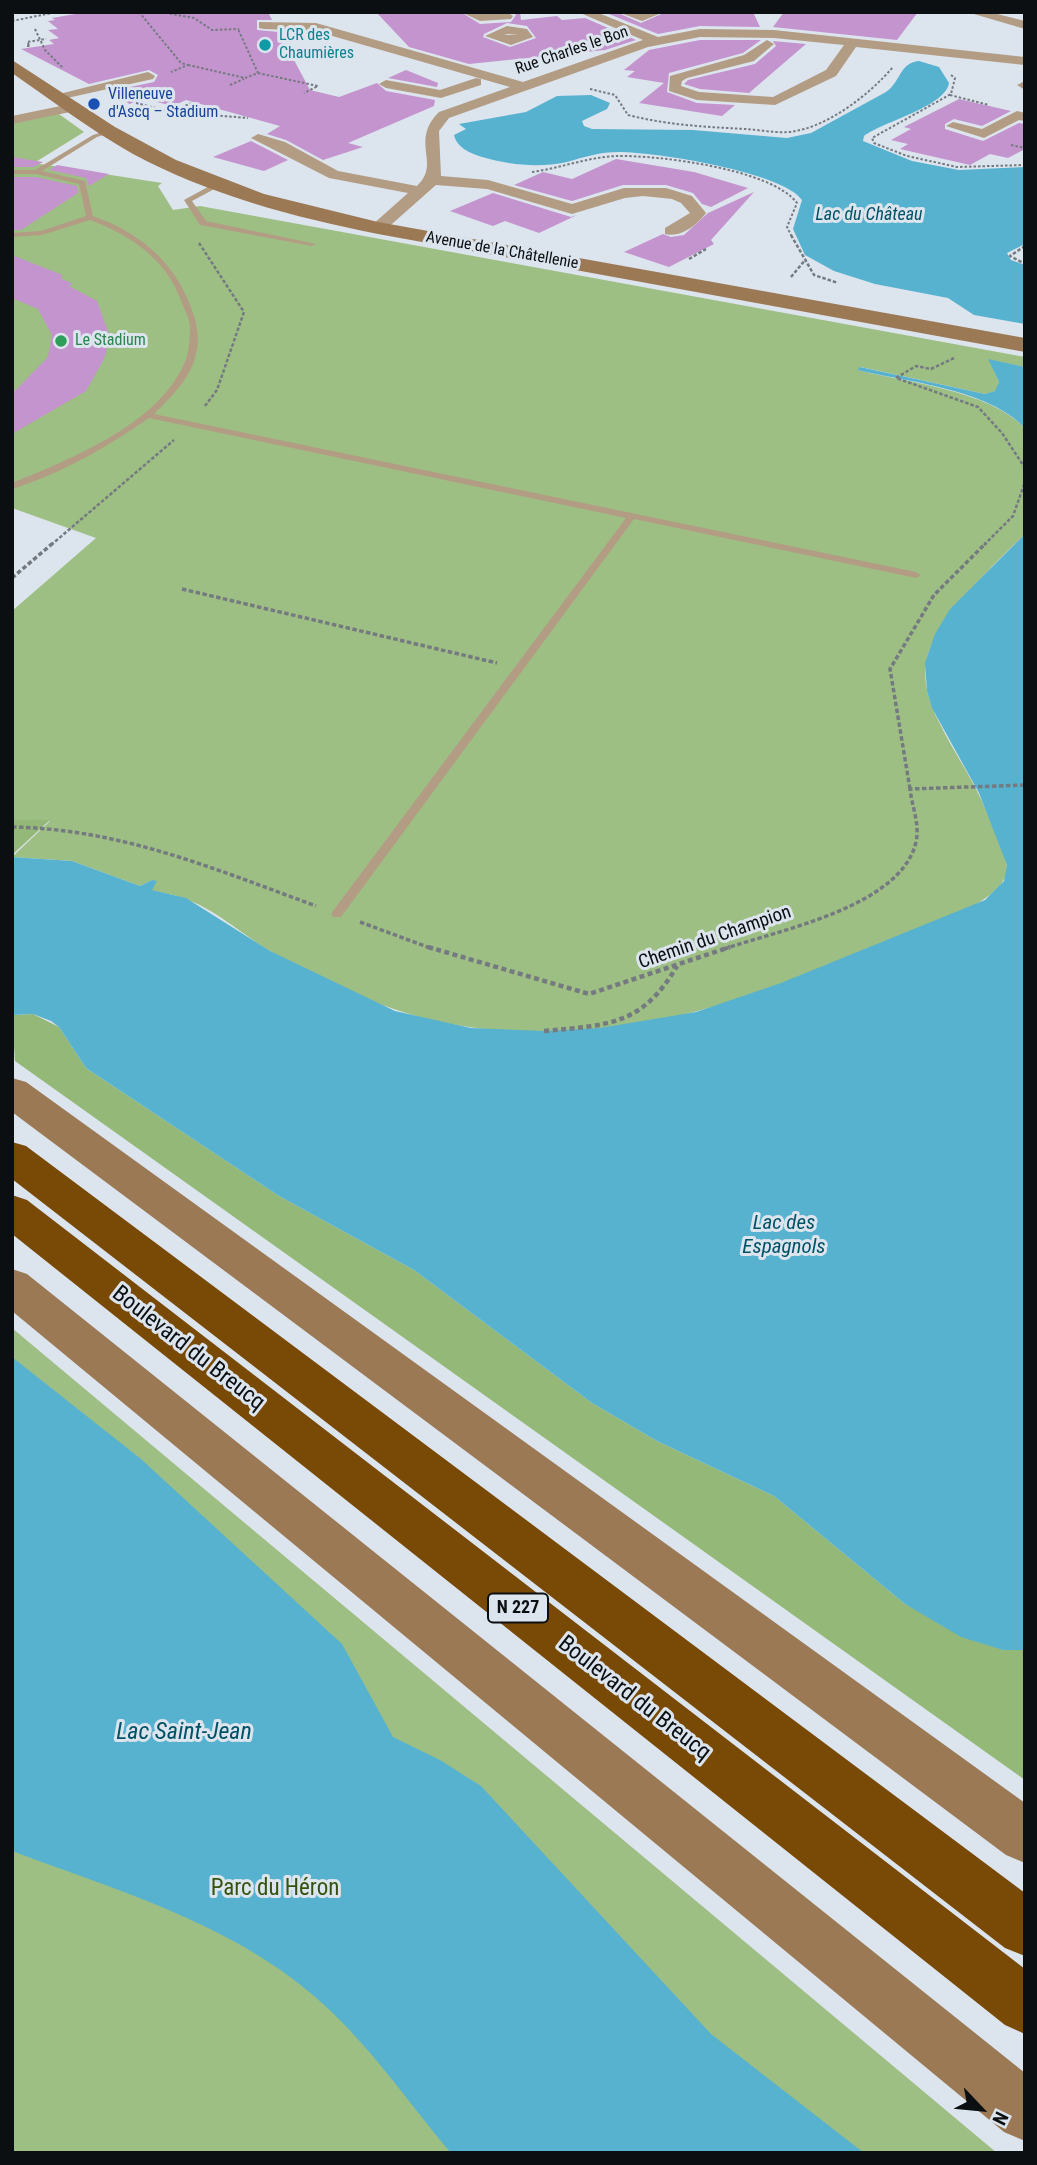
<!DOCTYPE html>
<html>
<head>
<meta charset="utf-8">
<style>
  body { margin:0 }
  #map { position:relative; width:1037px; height:2165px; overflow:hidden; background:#dce4ed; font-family:"Roboto Condensed",sans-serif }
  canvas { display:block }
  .frame { position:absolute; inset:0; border:14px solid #0c0f12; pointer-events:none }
  .north { position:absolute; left:946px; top:2074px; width:70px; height:70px; -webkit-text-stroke:5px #dce4ed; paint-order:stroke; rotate:116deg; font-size:19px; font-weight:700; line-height:28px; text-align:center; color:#0c0f12 }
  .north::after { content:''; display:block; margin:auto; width:24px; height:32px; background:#0c0f12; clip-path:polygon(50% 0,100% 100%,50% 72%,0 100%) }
</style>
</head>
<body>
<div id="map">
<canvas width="1037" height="2165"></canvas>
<div class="frame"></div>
<div class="north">N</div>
</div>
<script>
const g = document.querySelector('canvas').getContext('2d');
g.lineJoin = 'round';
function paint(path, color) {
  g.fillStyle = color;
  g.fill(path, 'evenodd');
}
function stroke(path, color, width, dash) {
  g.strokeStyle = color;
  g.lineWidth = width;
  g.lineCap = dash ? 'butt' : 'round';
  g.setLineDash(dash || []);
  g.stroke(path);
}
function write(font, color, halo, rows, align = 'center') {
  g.font = font + ' "Roboto Condensed",sans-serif';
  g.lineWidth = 6;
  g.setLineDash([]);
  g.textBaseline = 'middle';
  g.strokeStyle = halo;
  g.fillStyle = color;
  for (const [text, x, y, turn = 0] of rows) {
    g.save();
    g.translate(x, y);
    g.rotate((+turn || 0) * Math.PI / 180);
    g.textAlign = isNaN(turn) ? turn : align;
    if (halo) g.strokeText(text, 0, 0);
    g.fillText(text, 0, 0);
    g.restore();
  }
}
const green = new Path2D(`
  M59 114 84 132 34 163 162 183 158 186 173 210 200 206 1025 357V367L989 360 999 382 996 391 985 394 861 367 858 370C909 383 988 390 1025 428V534C1001 557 982 576 961 601 928 642 913 668 938 720 953 752 975 781 987 813 994 830 1007 851 1007 869 1006 903 920 928 893 939 828 965 762 994 694 1012 588 1040 464 1042 363 997 331 983 297 968 268 950 241 933 213 908 183 898 173 894 162 893 151 890L156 882 152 880 140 886 72 861 12 857 50 821 12 819V611L96 538 12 508V123Z
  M12 1328 997 2153H12Z`);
const forest = new Path2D(`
  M12 819 50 820 12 855Z
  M33 1014 59 1027 86 1068 279 1196 414 1270 592 1403 657 1441 774 1496 905 1604 1003 1650H1025V1780L15 1061 12 1015Z`);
const water = new Path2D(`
  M919 61 939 67 949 83C945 107 884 121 864 136L863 141 912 161 959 170 1025 167V244L1007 253 1011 260 1025 265V324L974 315 948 298 875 284 834 271 805 255 793 229 802 200C783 172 655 152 619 152 600 152 584 157 567 162 538 168 510 165 482 157 470 153 457 148 454 135L466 129 459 124 526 112 557 96 591 95 610 103 607 109 582 121 584 126 592 129 693 130 787 138 811 133 886 92C901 82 899 63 919 61Z
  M988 359 1025 367V428C988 389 908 382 857 370L860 367 985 394 995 391 999 382Z
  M1025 534V1650H1003L961 1637 905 1604 774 1496 657 1441 592 1403 414 1270 279 1196 86 1068 59 1027 51 1021 33 1014 12 1015V857L72 861 140 886 152 880 157 881 152 890 186 898 270 951 395 1011 471 1028 544 1031 600 1028 696 1012 781 983 985 900 1004 881 1007 865 979 793 932 708 927 691 925 663 935 634 950 609Z
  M12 1357 141 1459 342 1644 393 1737 440 1760 481 1786 711 2034 864 2153H451C407 2101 366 2040 314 1996 228 1922 116 1890 12 1851Z`);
const building = new Path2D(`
  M87 12H268L272 20H257V30L279 32 310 90 339 97 377 83 386 91 435 100 434 106 348 143 363 147 323 160 286 140 267 134 280 126 186 100 173 106 141 98 130 104 106 92 154 82 158 75 149 70 89 84 21 49 54 44 49 40 59 38 48 30 58 29 48 21 55 20 52 18Z
  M376 12H461L480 24 511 22 516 15 512 12H520L521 20 557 16 562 20 585 18 636 40 605 50 469 64 409 47ZM507 23 527 26 536 38 510 47 483 37 484 34Z
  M604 12H616L641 23 666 12H753L760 27 700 26 658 34Z
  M784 12H918L897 40 773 27Z
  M700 40H761L743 53 669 73 667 92 697 103 735 105 722 116 639 103 664 83 627 77 635 71 624 70 649 50Z
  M773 41 806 44 749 93 700 89 684 84 688 80 755 64 776 46Z
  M406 70 438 83 437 87 388 78Z
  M959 99 1011 111 982 126 954 119 945 124V129L983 141 1019 123 1025 124V149L1008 158 990 154 970 165 900 149 908 144 891 140 911 129 904 127Z
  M251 141 288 160 264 171 213 157Z
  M12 157 43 162 34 167H12Z
  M616 159 694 172 748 188 711 207 702 204 693 193 666 185H623L572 201 514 185 543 172 572 179Z
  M57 165 109 174 89 186 86 178 49 170Z
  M12 177H36L77 186 78 193 21 230H12Z
  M754 192 711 240 714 244 669 267 624 252 663 234 671 237 684 235 708 213Z
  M493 193 571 217 577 215 539 233 505 221 493 226 450 211Z
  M12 255 60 274 63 277 60 278 73 284 69 286 97 301 110 337 104 359 86 391 12 434V394L48 357 52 335 38 309 12 298Z`);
const pathFar3 = new Path2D(`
  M139 12 181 63 188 65 171 72
  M161 12 194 18 212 30 239 29
  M12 21 57 12
  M35 29 45 50 63 68
  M27 46H30L27 42 46 39
  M188 65 245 78 258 73 238 29
  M258 73 318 86 304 93
  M951 75 955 78 951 94 872 138 874 143 907 156 957 167 1025 165
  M230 85 244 79
  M590 89 615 95 628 115C667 125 706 127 746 129 760 130 775 133 789 132 827 128 869 95 893 67
  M950 95 989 105
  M136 103 172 112 248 118
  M173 111 192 103
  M1011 145 1025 148
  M532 172C561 168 588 157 617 156 658 155 772 169 797 203L787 227 792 237`);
const pathFar2 = new Path2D(`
  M791 235 814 275 838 283
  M199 243 244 312 217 390 205 406
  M1025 246 1010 256 1025 264
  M689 259 706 249
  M791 277 806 259
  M954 358 931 369 916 366 896 378 978 407 1002 433 1025 468
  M51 545 174 440
  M984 545 1013 516 1025 482`);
const pathFar1 = new Path2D(`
  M12 578 53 543
  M182 589 497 663
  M910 789 890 669 934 595 986 543
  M12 827C121 829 215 869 316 906
  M360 922 433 949
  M724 949C779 930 901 907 916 842 920 824 912 807 910 789L1025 785`);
const path = new Path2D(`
  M428 947 589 994 730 947
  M544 1031C608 1025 642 1026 677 966`);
const lane = new Path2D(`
  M111 129 113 132 97 137 42 171 85 181 93 216C138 232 173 260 190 305 197 322 201 339 195 358 189 380 170 398 154 414L916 572 921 575 916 578 634 519 341 917H333L331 914 333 911 626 518 149 418C107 447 61 474 12 489V483C71 459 162 423 186 359 189 351 190 337 190 328 190 318 183 307 180 298 165 258 128 234 90 220L42 235 12 237V233L41 231 86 216 79 184 36 174H12V170H35L93 135Z
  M217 182 220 186 192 201 206 221 316 244 312 246 200 225 184 200Z`);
const street = new Path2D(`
  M507 12 513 16 511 19 480 21 463 13Z
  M578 12H596L658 37 700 29 774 30 1025 57V65L856 47 836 76 775 105 697 100 669 91 670 76 744 55 767 40 774 44 754 61 687 78 682 81 681 86 699 92 773 97 826 70 844 45 774 38 700 37 648 47 449 118 439 131 441 176 488 180 572 204 624 188H666L692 196 706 213C697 225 681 238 665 234V228L690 213 681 203 672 199 643 196 625 198 572 214 487 189 436 185 384 231H372V225L408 193 329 178 251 138 258 134 285 142 338 171 417 186C442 163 409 142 439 112L510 87 315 31 264 29 259 28V22L316 23 523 82 643 40Z
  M618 12H664L642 21Z
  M967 12H989L1025 21V29Z
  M507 26 527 29 533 37 511 45 485 36ZM508 34 518 35H504Z
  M148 72 155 76 153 79 58 100 51 96Z
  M476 78 481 79V85L441 98 386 88 379 84 386 80 440 90Z
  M1025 81V90L1017 85Z
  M75 103 80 104V110L12 124V116Z
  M1017 111 1025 113V121L1019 120 984 138 946 126 953 122 982 129Z`);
const secondary = new Path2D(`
  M12 60 115 127 176 160 264 194 378 222 1025 338V352L378 234C293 217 210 195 133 154 91 130 52 101 12 73Z
  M12 1078 26 1082 1025 1803V1863L1006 1855 12 1112Z
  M12 1269 27 1274 1025 2073V2141L1004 2132 12 1311Z`);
const highway = new Path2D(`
  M12 1142 26 1146 1025 1893V1956L1005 1948 12 1179Z
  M12 1195 27 1200 1025 1969V2034L1005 2025 12 1234Z`);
const markers = [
  [265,45,7,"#0f9aa8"],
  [94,104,7,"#1a4fb4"],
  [61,341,7,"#2e9e5b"]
];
const farCulturenames = [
  ["LCR des",279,36],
  ["Chaumières",279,54]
];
const farStreetnames = [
  ["Rue Charles le Bon",572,51,-19],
  ["Avenue de la Châtellenie",502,251,10]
];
const farTransitnames = [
  ["Villeneuve",108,95],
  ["d'Ascq – Stadium",108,113]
];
const farLeisurenames = [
  ["Le Stadium",75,341]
];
const farWaternames = [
  ["Lac du Château",869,215]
];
const shields = [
  [518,1608,60]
];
const shieldNames = [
  ["N 227",518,1608]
];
const streetNames = [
  ["Chemin du Champion",715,938,-19]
];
const waterNames = [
  ["Lac des",784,1224],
  ["Espagnols",784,1248]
];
const nearStreetnames = [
  ["Boulevard du Breucq",188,1349,38],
  ["Boulevard du Breucq",634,1699,38]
];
const nearParknames = [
  ["Parc du Héron",275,1889]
];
const nearWaternames = [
  ["Lac Saint-Jean",184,1733]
];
paint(green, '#9ebf83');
paint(forest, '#94b877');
paint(water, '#57b2d0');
paint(building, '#c494ce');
stroke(pathFar3, '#747a80', 2, [2.5, 2]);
stroke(pathFar2, '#747a80', 2.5, [3.5, 2]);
stroke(pathFar1, '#747a80', 3.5, [4.5, 2.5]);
stroke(path, '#747a80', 4.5, [5, 3.5]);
paint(lane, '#b39c84');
paint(street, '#b39c84');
paint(secondary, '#9b7955');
paint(highway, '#794a06');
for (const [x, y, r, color] of markers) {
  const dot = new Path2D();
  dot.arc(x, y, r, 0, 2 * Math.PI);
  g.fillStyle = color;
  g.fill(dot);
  stroke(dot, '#dce4ed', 2.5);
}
write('16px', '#0d838f', '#dce4ed', farCulturenames, 'left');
write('16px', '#0c0f12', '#dce4ed', farStreetnames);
write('16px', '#164399', '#dce4ed', farTransitnames, 'left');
write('16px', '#27864d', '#dce4ed', farLeisurenames, 'left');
write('italic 18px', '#005267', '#dce4ed', farWaternames);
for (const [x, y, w] of shields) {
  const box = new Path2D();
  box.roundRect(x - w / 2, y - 14.5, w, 29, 5);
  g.fillStyle = '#dce4ed';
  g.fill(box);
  stroke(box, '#0c0f12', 2);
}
write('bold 18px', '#0c0f12', null, shieldNames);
write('19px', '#0c0f12', '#dce4ed', streetNames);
write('italic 21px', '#005267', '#dce4ed', waterNames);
write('23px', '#0c0f12', '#dce4ed', nearStreetnames);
write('23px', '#33530e', '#dce4ed', nearParknames);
write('italic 24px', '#005267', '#dce4ed', nearWaternames);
</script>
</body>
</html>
